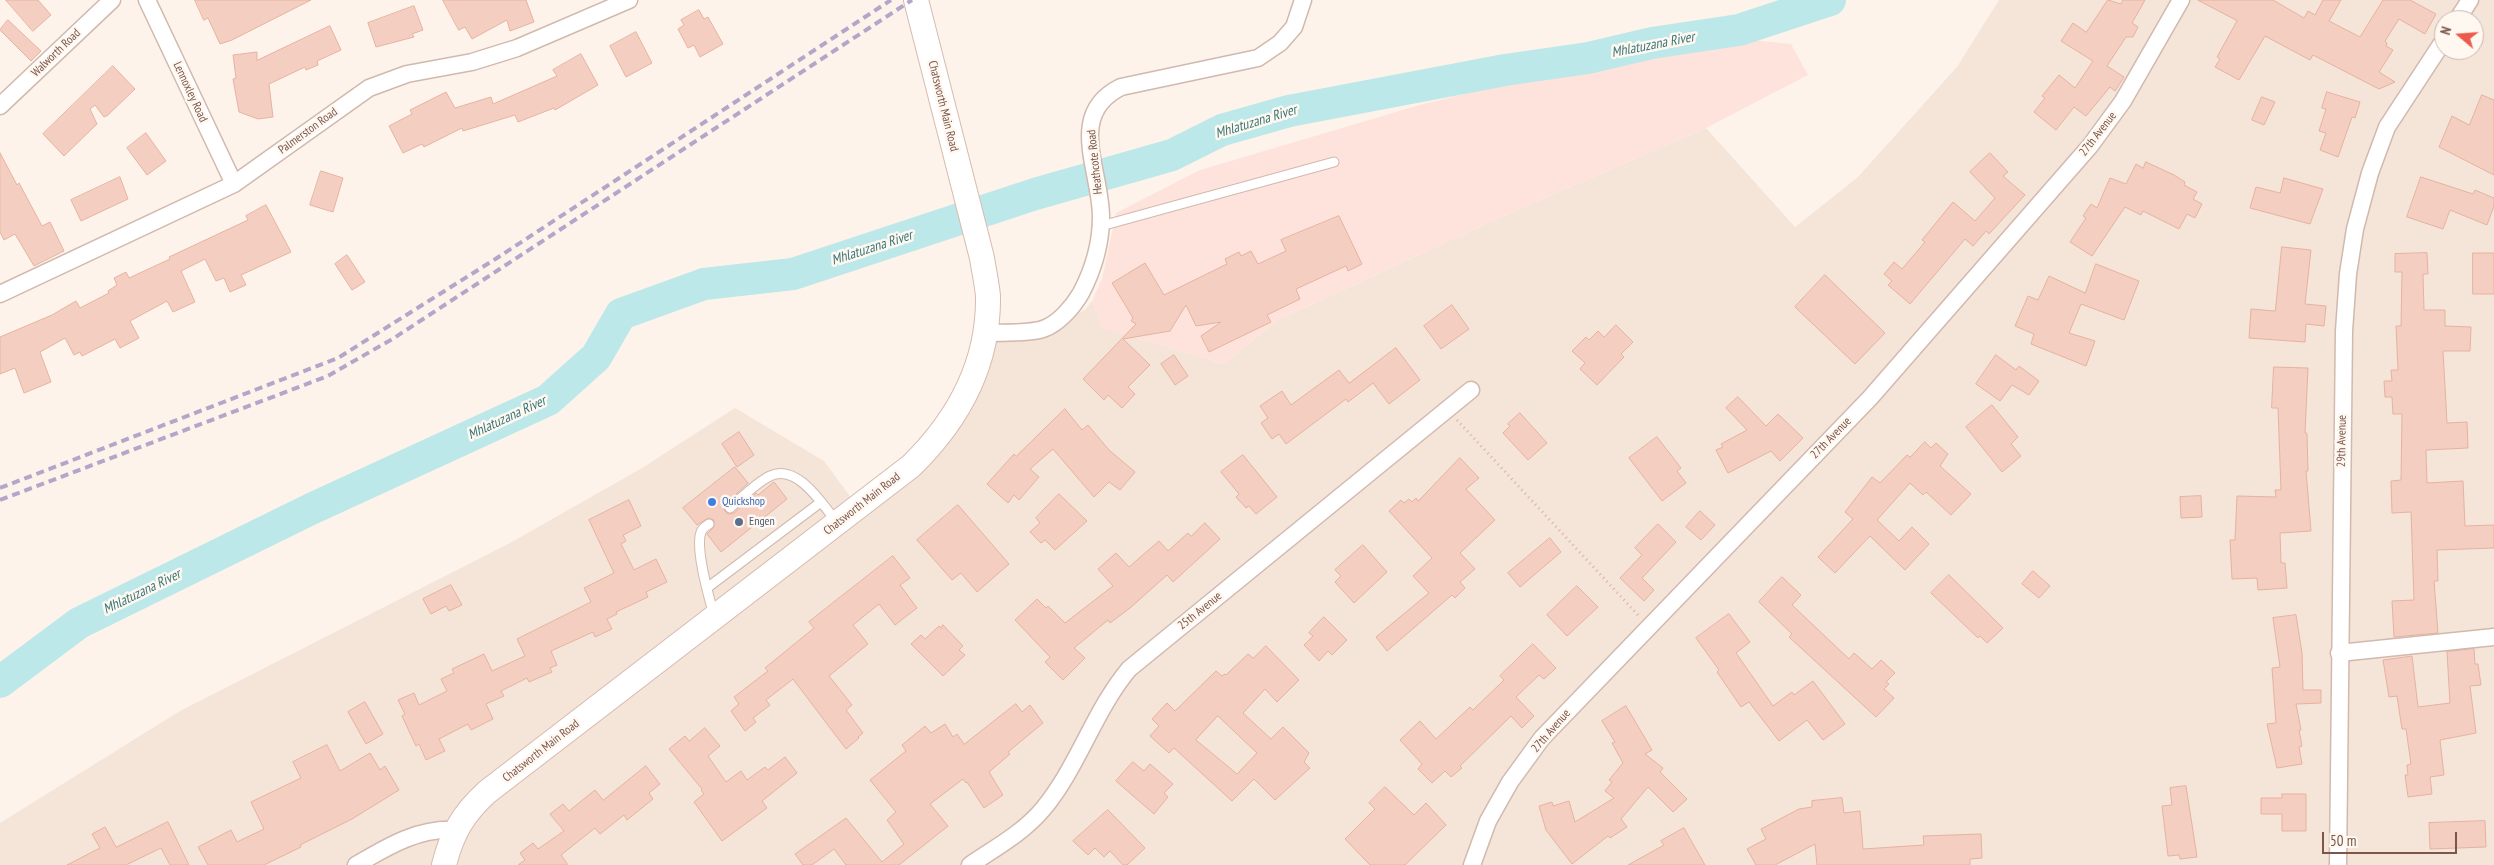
<!DOCTYPE html>
<html>
<head>
<meta charset="utf-8">
<style>
  body { margin:0 }
  #map { position:relative; width:2494px; height:865px; overflow:hidden; background:#fdf3ea; font-family:"PT Sans Narrow",sans-serif }
  canvas { display:block }
  .north { position:absolute; left:2434px; top:10px; width:50px; height:50px; box-sizing:border-box; background:#fff8f1; border:1px solid #cab7af; border-radius:50%; rotate:288deg; font-size:14px; font-weight:700; line-height:20px; text-align:center; color:#7a564b }
  .north::after { content:''; display:block; margin:auto; width:18px; height:22px; background:#eb5b4b; clip-path:polygon(50% 0,100% 100%,50% 72%,0 100%) }
  .scale { position:absolute; left:2322px; top:832px; width:135px; height:22px; box-sizing:border-box; border:2px solid #7a564b; border-top:0; padding-left:6px; font-size:15px; line-height:18px; white-space:nowrap; color:#7a564b; -webkit-text-stroke:4px #fff8f1; paint-order:stroke }
</style>
</head>
<body>
<div id="map">
<canvas width="2494" height="865"></canvas>
<div class="north">N</div>
<div class="scale">50 m</div>
</div>
<script>
const g = document.querySelector('canvas').getContext('2d');
g.lineJoin = 'round';
function paint(path, color) {
  g.fillStyle = color;
  g.fill(path, 'evenodd');
}
function stroke(path, color, width, dash) {
  g.strokeStyle = color;
  g.lineWidth = width;
  g.lineCap = dash ? 'butt' : 'round';
  g.setLineDash(dash || []);
  g.stroke(path);
}
function write(font, color, halo, rows, align = 'center') {
  g.font = font + ' "PT Sans Narrow",sans-serif';
  g.lineWidth = 5;
  g.setLineDash([]);
  g.textBaseline = 'middle';
  g.strokeStyle = halo;
  g.fillStyle = color;
  for (const [text, x, y, turn = 0] of rows) {
    g.save();
    g.translate(x, y);
    g.rotate((+turn || 0) * Math.PI / 180);
    g.textAlign = isNaN(turn) ? turn : align;
    if (halo) g.strokeText(text, 0, 0);
    g.fillText(text, 0, 0);
    g.restore();
  }
}
const residential = new Path2D(`
  M1999 0H2494V865H0V823L180 711 510 543 642 468 735 408 824 461 857 506 933 442 985 333 1062 319 1085 310 1092 301 1103 328 1224 364 1276 321 1490 222 1706 128 1795 227 1857 178 1957 67ZM2444 20H2474V50H2444Z`);
const commercial = new Path2D(`
  M1732 38 1791 44 1808 75 1706 128 1490 222 1276 321 1224 364 1102 328 1092 301 1102 279 1116 213 1200 170 1423 104 1607 60Z`);
const river = new Path2D(`
  M0 682 79 623 311 509 548 400 596 357 621 314 704 284 793 274 1035 194 1172 155 1222 130 1289 111 1505 70 1588 58 1652 43 1739 30 1830 0`);
const building = new Path2D(`
  M6 0H38L51 15 33 31Z
  M195 0H311L232 40 220 44 208 18 204 20Z
  M443 0H526L534 22 510 31 507 20 472 39 465 27 459 30Z
  M2108 0 2121 4 2123 0H2145L2132 23 2138 27 2133 37H2126L2107 66 2124 77 2115 91 2110 87 2086 116 2074 107 2056 130 2034 112 2045 98 2042 96 2059 75 2075 88 2093 61 2061 41 2073 23 2086 32Z
  M2198 0H2273L2304 18 2308 11 2315 15 2323 0H2341L2329 21 2360 37 2383 0H2410L2436 14 2425 34 2399 19 2385 41 2387 43 2386 46 2393 50 2379 72 2395 82 2379 89 2313 55 2310 60 2265 36 2239 80 2215 67 2220 59 2217 57 2237 21Z
  M414 6 423 30 412 34 414 37 376 47 368 23Z
  M699 10 704 19 708 17 723 44 700 57 694 45 688 48 678 29 684 25 681 20Z
  M8 20 41 51 31 61 0 30Z
  M330 26 341 50 317 61 318 65 306 70 305 67 269 84 273 117 258 119 239 112 233 79 236 78 233 55 257 52V60Z
  M636 32 652 63 626 77 610 46Z
  M581 54 598 85 555 110 554 108 518 122 515 115 463 131 462 128 424 147 422 144 403 153 389 126 412 114 410 110 446 92 455 108 491 97 493 104 557 76 553 70Z
  M113 66 135 89 108 115 104 117 95 105 90 109 97 124 64 156 43 134Z
  M2327 92 2360 102 2355 118 2352 117 2338 157 2320 150 2326 133 2319 131 2326 109 2322 108Z
  M2482 95 2494 100V175L2439 147 2452 116 2469 125Z
  M2262 97 2275 102 2264 125 2252 120Z
  M146 133 166 161 147 175 127 148Z
  M0 153 17 185 19 183 42 226 50 222 64 251 34 266 15 234 4 240 0 232Z
  M1990 153 2008 172 2003 176 2025 195 1989 234 1986 231 1973 246 1965 239 1910 304 1888 285 1892 281 1884 274 1894 262 1902 269 1925 242 1922 240 1953 202 1975 221 1995 198 1970 172Z
  M2146 162 2174 175 2185 182 2184 185 2197 192 2193 199 2202 204 2195 218 2187 214 2179 229 2143 211 2141 215 2125 207 2092 256 2070 242 2086 218 2083 216 2091 204 2097 208 2110 178 2126 184 2136 164 2143 168Z
  M321 171 343 178 333 212 310 205Z
  M120 177 128 199 81 221 71 200Z
  M2421 177 2473 194 2475 190 2494 198V206L2487 225 2450 210 2443 229 2407 217Z
  M2284 178 2323 189 2310 224 2250 208 2256 187 2280 193Z
  M266 205 291 252 241 275 246 285 230 292 224 278 216 281 205 259 181 271 195 302 173 312 167 301 130 321 139 338 120 348 115 339 82 356 80 352 74 355 65 338 40 352 51 382 24 393 15 368 0 374V337L52 315 76 301 80 308 109 293 108 291 117 285 114 278 126 272 129 278 170 259 169 257 248 220 246 216Z
  M1339 216 1362 264 1348 271 1346 266 1296 289 1300 299 1267 315 1271 322 1209 352 1201 336 1221 322 1196 326 1186 305 1170 331 1123 339 1150 365 1128 387 1135 394 1122 408 1108 395 1104 400 1083 379 1136 324 1131 321 1133 318 1112 283 1145 263 1164 295 1227 264 1225 259 1239 252 1241 256 1251 251 1258 264 1286 251 1281 240Z
  M2282 247 2311 250 2305 304 2326 306 2324 326 2306 324 2305 342 2249 338 2251 309 2275 311Z
  M2427 253 2428 274H2423L2424 310H2445V326L2471 327 2470 351H2443L2447 423 2467 422 2468 448 2426 450 2427 483 2463 481 2465 526 2494 525V548L2437 550 2438 581H2434L2438 633 2394 637 2392 601 2414 600 2411 512 2392 513 2391 481 2401 480 2402 414H2393L2392 397H2385L2384 381H2392L2391 370H2398L2396 326H2401L2402 272H2395V254Z
  M2473 253H2494V294H2473Z
  M347 255 365 282 352 290 335 264Z
  M2096 264 2139 281 2124 320 2081 304 2069 333 2095 341 2086 366 2031 344 2034 334 2015 326 2028 296 2038 300 2049 276 2085 293Z
  M1825 275 1885 333 1855 364 1795 307Z
  M1452 305 1469 329 1441 349 1424 326Z
  M1616 325 1633 342 1621 354 1624 357 1597 385 1580 369 1585 363 1572 351 1586 337 1589 340 1598 331 1604 337Z
  M1396 348 1420 380 1389 404 1373 383 1348 402 1346 399 1286 444 1279 434 1272 439 1261 423 1268 418 1260 406 1282 391 1291 405 1339 370 1349 383Z
  M1174 355 1188 376 1175 385 1161 364Z
  M1996 355 2016 370 2019 366 2039 381 2029 395 2012 385 2000 401 1976 384Z
  M2274 367 2308 368 2305 433H2307L2308 471H2306L2311 531 2280 533 2281 563H2285L2287 588 2258 590 2257 578 2232 579 2230 540H2235L2237 496 2276 497 2275 490H2281L2278 408H2272Z
  M1738 397 1766 426 1778 414 1803 438 1780 461 1771 451 1728 473 1716 450 1723 447 1721 444 1747 430 1726 408Z
  M1992 405 2018 437 2011 444 2021 456 2002 472 1966 427Z
  M1065 409 1082 430 1088 425 1109 450 1135 472 1120 490 1109 482 1094 497 1053 449 1030 469 1039 477 1019 500 1014 495 1008 503 987 484 1014 454 1016 456Z
  M1520 413 1547 443 1528 460 1503 433 1510 426 1508 424Z
  M739 432 754 455 737 467 722 444Z
  M1657 437 1681 468 1677 471 1686 483 1662 501 1629 458Z
  M1925 442 1931 448 1936 443 1948 454 1940 466 1971 494 1951 515 1926 492 1923 495 1910 483 1877 520 1899 541 1912 527 1929 544 1905 570 1870 536 1835 573 1818 557 1853 519 1845 512 1872 477 1880 483 1907 455 1910 457Z
  M1243 455 1277 497 1256 514 1249 506 1246 508 1236 497 1239 494 1221 472Z
  M1460 458 1479 478 1466 489 1495 520 1460 553 1475 569 1460 582 1465 588 1455 598 1452 595 1387 651 1376 637 1429 593 1413 576 1432 558 1389 511 1401 500 1404 503 1409 499 1412 502 1416 498 1418 501Z
  M735 467 748 483 725 504 724 510 728 514 734 513 756 493 758 495 774 482 787 499 721 552 707 534 714 527V520L708 518 697 525 683 508Z
  M1059 494 1087 521 1055 550 1045 540 1041 543 1030 532 1040 523 1036 518Z
  M2201 496 2202 517 2181 518 2180 497Z
  M629 500 641 526 623 535 626 541 621 544 634 570 656 559 667 582 646 592 648 597 616 612 617 614 607 619 612 629 595 637 593 632 551 651 557 665 550 668 552 672 529 682 527 678 501 691 504 696 486 704 493 719 471 730 468 724 439 739 445 751 426 760 419 744 416 746 402 716 405 714 398 700 414 693 419 705 447 691 441 679 454 673 452 669 484 654 492 671 525 656 517 639 591 602 584 588 614 573 589 520Z
  M958 505 1009 564 977 592 961 573 952 580 917 540Z
  M1700 511 1715 525 1701 540 1686 527Z
  M1205 523 1220 539 1173 582 1167 575 1130 608 1110 623 1108 620 1074 648 1085 658 1063 680 1045 662 1050 657 1015 620 1037 599 1046 608 1048 606 1065 623 1113 586 1098 569 1116 553 1129 567 1159 541 1168 551 1188 533 1191 536Z
  M1658 524 1676 542 1642 578 1654 590 1644 601 1620 578 1642 555 1635 548Z
  M1550 538 1561 552 1520 587 1508 573Z
  M1363 545 1387 572 1354 603 1335 582 1341 576 1335 570Z
  M893 556 910 578 900 585 917 608 895 625 879 604 853 625 868 644 829 676 852 705 846 710 863 733 858 737 859 738 846 749 793 679 766 700 770 705 753 718 756 722 745 731 731 711 739 704 734 697 768 671 765 668 814 628 809 622Z
  M2033 571 2050 586 2039 598 2022 584Z
  M1949 575 2003 628 1987 643 1980 636 1978 638 1931 593Z
  M1782 577 1801 595 1792 605 1849 659 1854 653 1872 669 1881 660 1895 673 1886 682 1889 684 1884 689 1894 698 1876 717 1789 637 1792 634 1759 602Z
  M451 585 462 605 449 611 446 606 431 614 423 599Z
  M1577 586 1598 607 1567 636 1547 615Z
  M1729 614 1750 642 1736 653 1773 706 1792 692 1794 695 1813 681 1845 724 1823 740 1807 720 1779 741 1749 702 1741 707 1717 672 1719 670 1696 638Z
  M2296 615 2302 653 2303 690H2321V703L2296 704 2301 730H2299L2302 746 2299 747 2302 764 2277 768 2267 724 2276 723 2272 668 2280 667 2273 618Z
  M1324 617 1347 640 1332 655 1328 651 1319 661 1304 645 1313 636 1309 633Z
  M943 625 963 646 959 650 965 655 943 676 911 644 921 635 925 639 939 626 941 628Z
  M1533 644 1556 668 1544 679 1539 675 1516 697 1534 716 1522 728 1511 716 1460 766 1462 768 1451 777 1445 771 1432 783 1418 769 1422 764 1400 740 1420 721 1436 739 1470 707 1473 710 1504 680 1500 676Z
  M1266 646 1299 680 1277 702 1265 689 1243 713 1271 739 1283 727 1309 753 1304 762 1310 768 1275 800 1254 779 1232 801 1174 748 1169 753 1150 736 1159 726 1152 719 1167 703 1175 711 1216 671 1222 676 1225 674 1226 675 1248 654 1253 658ZM1218 716 1257 753 1237 774 1196 740Z
  M2474 649 2475 664H2478L2481 685 2470 686 2476 733 2440 740 2444 775 2430 777 2432 794 2408 797 2405 775H2408L2407 765 2411 764 2406 729H2402L2397 696 2389 697 2383 660 2412 656 2418 707 2450 703 2447 652Z
  M365 702 383 734 366 744 348 712Z
  M1016 704 1022 712 1030 705 1043 723 1008 752 1010 754 989 772 1003 795 984 808 967 782 966 783 963 779 930 804 948 826 899 865H846L834 849 812 865H803L795 854 846 818 882 862 904 844 887 820 896 812 870 780 906 751 902 745 925 726 931 733 945 724 953 737 957 734 964 744Z
  M1626 706 1652 750 1645 754 1663 768 1660 772 1687 799 1673 812 1648 787 1621 819 1627 827 1610 838 1608 836 1572 864 1546 830 1539 806 1552 802 1553 806 1569 801 1575 822 1614 798 1605 791 1612 782 1609 780 1623 763 1612 743 1615 742 1602 721Z
  M705 728 720 746 708 756 726 782 741 771 747 780 765 767 768 770 785 757 797 773 762 801 767 808 722 841 694 802 704 794 701 790 702 789 669 749 685 736 689 741Z
  M327 745 340 771 370 753 380 770 385 766 399 790 352 819 300 845 301 847 264 865H208L198 847 231 830 237 842 264 829 251 802 301 778 293 762Z
  M1133 762 1144 771 1150 764 1173 784 1164 793 1168 797 1154 814 1116 781Z
  M646 766 660 784 649 793 653 799 627 820 624 815 600 834 595 828 561 855 568 865H518L525 860 520 853 533 843 538 849 564 831 550 814 563 804 569 811 595 790 603 800Z
  M2186 786 2197 857 2180 859 2179 855 2168 856 2162 806 2172 805 2170 788Z
  M1385 787 1414 815 1426 803 1446 825 1405 865H1370L1345 839 1375 809 1369 803Z
  M2282 794H2306V831H2282V814H2261V798H2282Z
  M1842 798 1844 813 1860 811 1863 849 1924 845 1923 836 1981 834 1982 858 1970 859V865H1817L1815 844 1775 865H1756L1747 849 1766 839 1761 829 1799 809 1812 807V801Z
  M1108 810 1145 848 1127 865H1123L1110 851 1104 857 1095 848 1088 855 1073 841Z
  M2485 821 2486 847 2430 849 2429 823Z
  M168 822 189 865H170L161 848 126 865H67L100 848 92 834 105 827 116 847Z
  M1684 828 1705 865H1628L1664 845 1661 841Z`);
const path = new Path2D(`
  M1457 420 1638 615`);
const lane = new Path2D(`
  M1101 226 1334 162
  M730 508C742 497 756 483 770 476 797 463 822 504 836 521
  M709 524C706 526 702 529 701 532 695 548 709 598 714 615
  M707 588 821 502`);
const street = new Path2D(`
  M147 0 234 184
  M2457 20 2470 0
  M0 106 112 0
  M0 294 234 184 369 88 407 74 472 62 517 48 629 0
  M986 333C1002 332 1028 334 1043 329 1058 324 1073 307 1081 293 1093 270 1101 243 1101 217 1101 170 1066 114 1121 87L1258 58 1280 43 1294 27 1303 0
  M2339 653 2494 637
  M356 865C387 847 417 828 455 830
  M970 865C995 848 1023 833 1043 809 1078 767 1094 711 1129 669L1471 390
  M1472 865 1488 821 1510 782 1542 738 1870 398 2090 146 2123 101 2181 0
  M2338 865 2344 331 2348 274 2355 229 2370 173 2387 127 2444 40`);
const secondary = new Path2D(`
  M444 865C452 833 463 814 487 792L911 466C958 420 989 364 988 296 987 284 984 271 982 258L916 0`);
const rail = new Path2D(`
  M0 488 338 358 497 258 891 0
  M0 500 328 376 394 338 912 0`);
const markers = [
  [712,502,5,"#3f7fe0"],
  [739,522,5,"#5c6f8a"]
];
const streetNames = [
  ["Walworth Road",56,53,-44],
  ["Lennoxley Road",190,92,65],
  ["Chatsworth Main Road",943,106,76],
  ["Palmerston Road",308,131,-36],
  ["27th Avenue",2098,134,-52],
  ["Heathcote Road",1095,162,-96],
  ["27th Avenue",1831,438,-46],
  ["29th Avenue",2342,441,-89],
  ["Chatsworth Main Road",862,504,-38],
  ["25th Avenue",1200,611,-39],
  ["27th Avenue",1551,731,-49],
  ["Chatsworth Main Road",541,751,-38]
];
const shopNames = [
  ["Quickshop",722,502]
];
const serviceNames = [
  ["Engen",749,522]
];
const waterNames = [
  ["Mhlatuzana River",1653,45,-11],
  ["Mhlatuzana River",1256,122,-17],
  ["Mhlatuzana River",872,248,-18],
  ["Mhlatuzana River",507,418,-25],
  ["Mhlatuzana River",142,592,-26]
];
paint(residential, '#f5e4d8');
paint(commercial, '#fee3dd');
stroke(river, '#bce8e9', 32);
paint(building, '#f4cec0');
stroke(building, '#e7b2a0', 1);
stroke(lane, '#d1b9ae', 11);
stroke(street, '#d1b9ae', 19);
stroke(secondary, '#d7bbae', 26);
stroke(path, '#dab1a2', 3, [1, 4]);
stroke(lane, '#fff', 9);
stroke(street, '#fff', 16);
stroke(secondary, '#fff', 24);
stroke(rail, '#b4a6c9', 4, [8, 5]);
for (const [x, y, r, color] of markers) {
  const dot = new Path2D();
  dot.arc(x, y, r, 0, 2 * Math.PI);
  g.fillStyle = color;
  g.fill(dot);
  stroke(dot, '#fff8f1', 2);
}
write('12px', '#7a564b', '#fff8f1', streetNames);
write('12px', '#366cbe', '#fff8f1', shopNames, 'left');
write('12px', '#4e5e75', '#fff8f1', serviceNames, 'left');
write('italic 14px', '#3a7678', '#fff8f1', waterNames);
</script>
</body>
</html>
